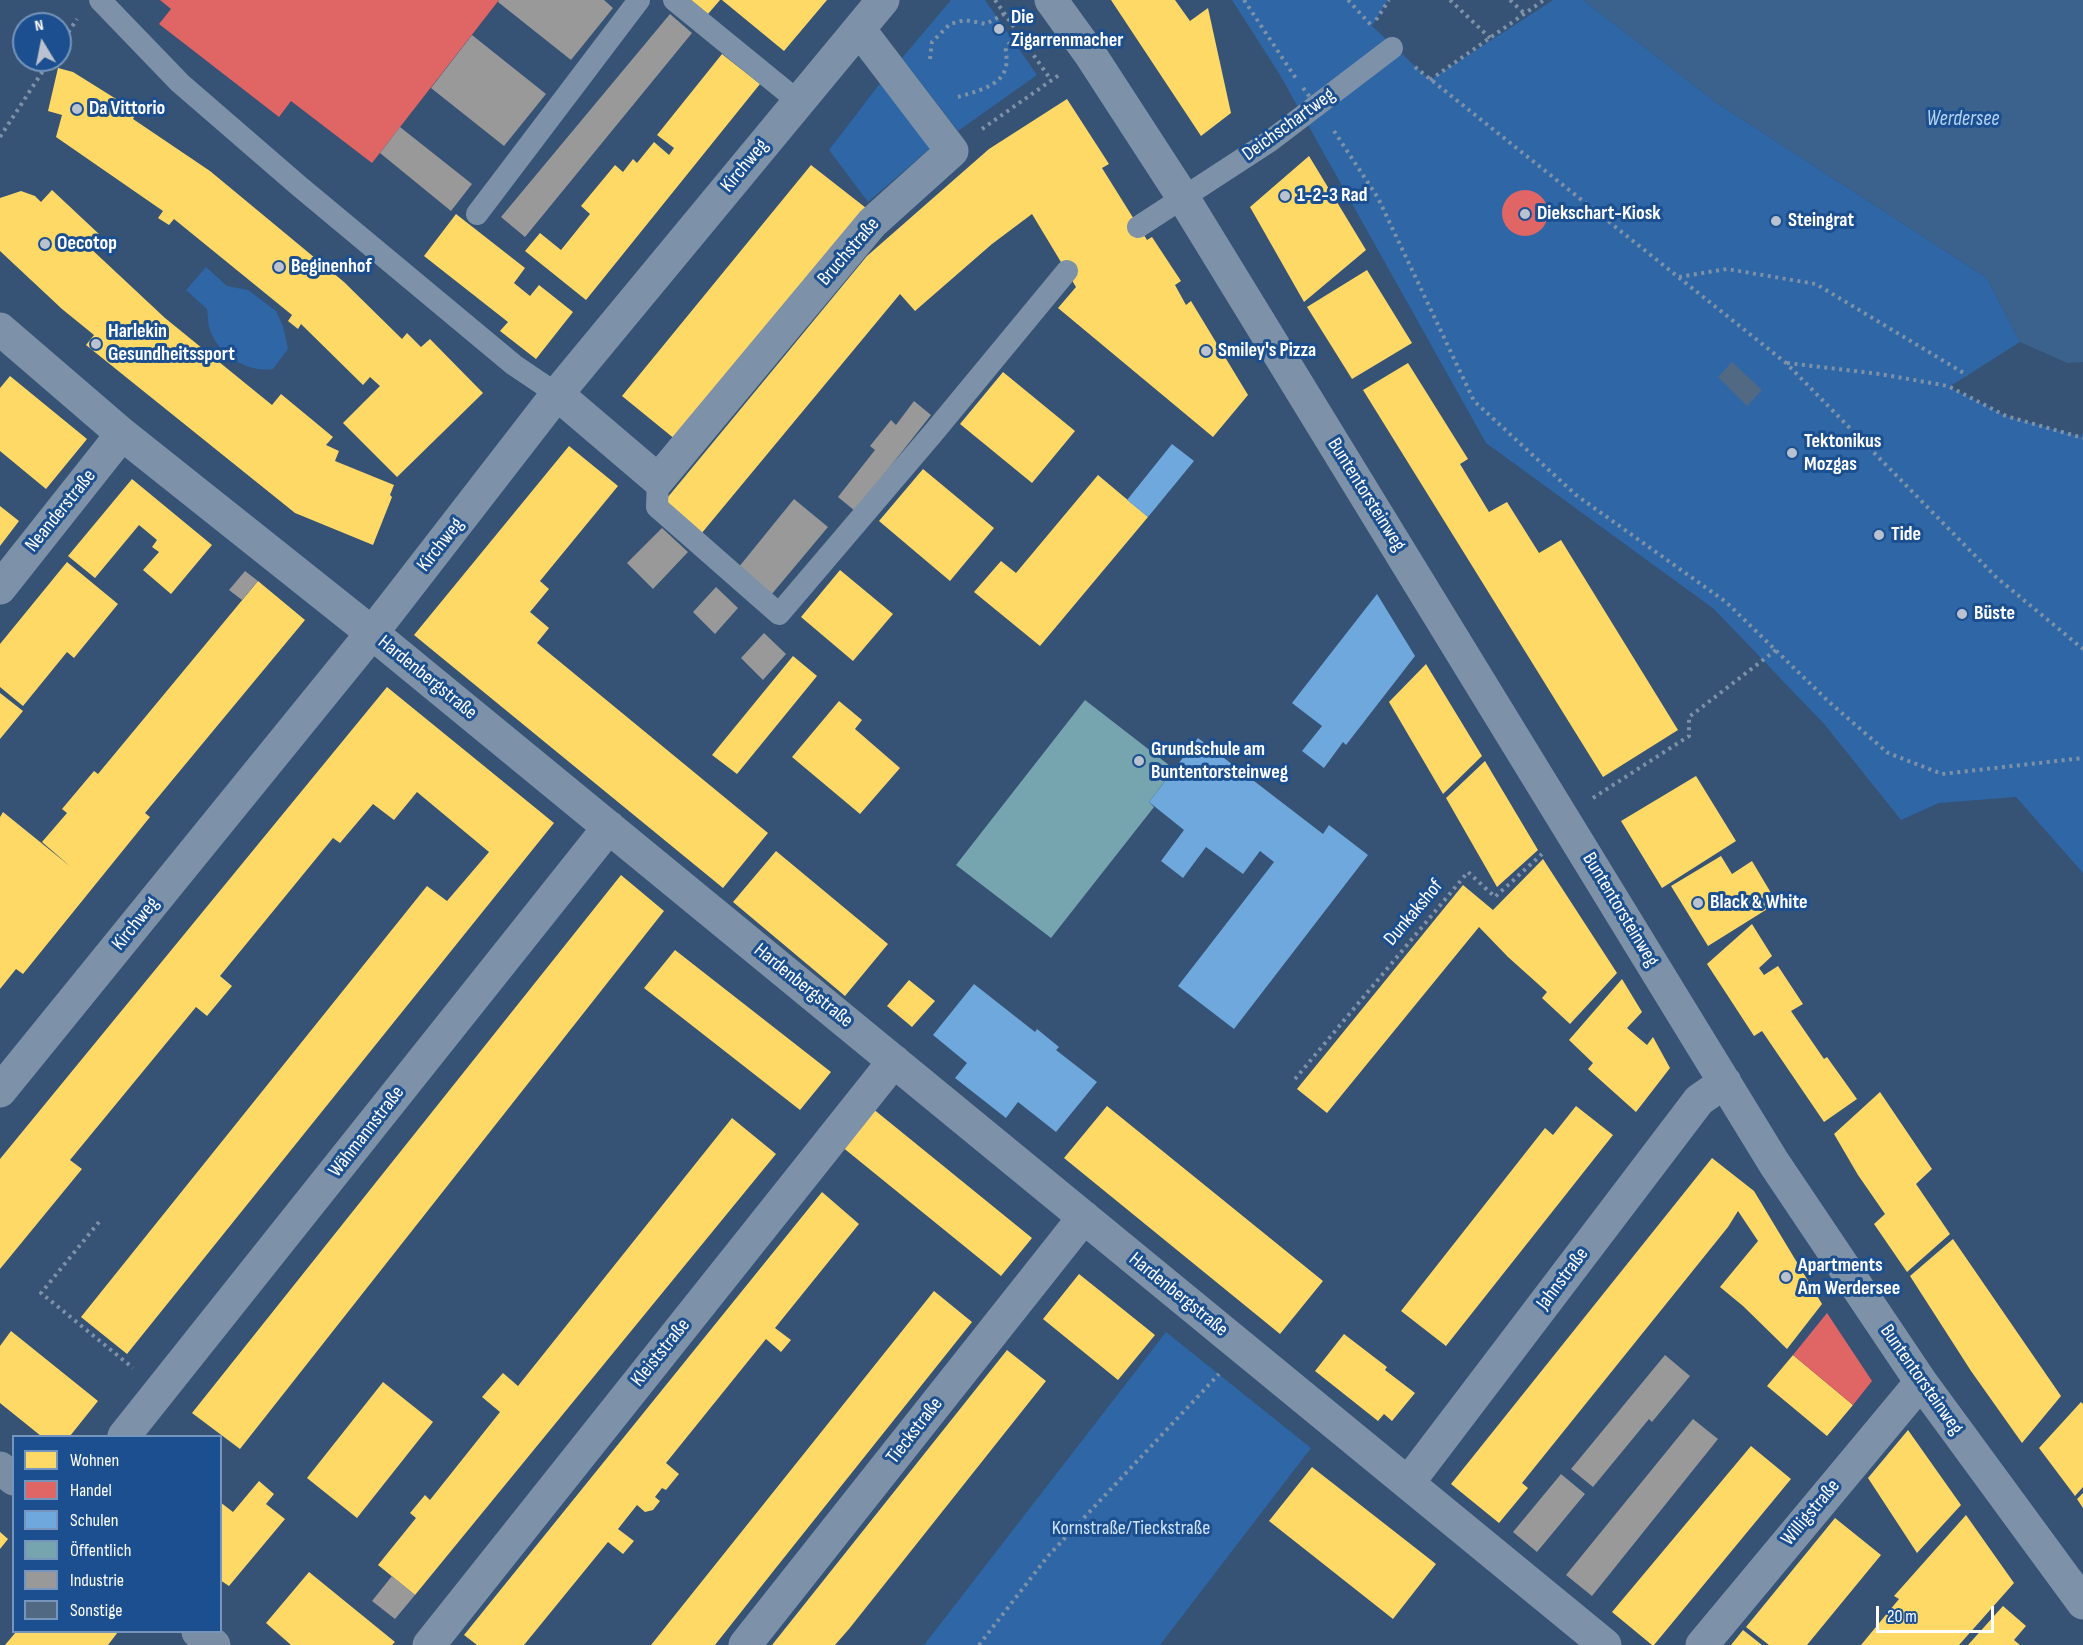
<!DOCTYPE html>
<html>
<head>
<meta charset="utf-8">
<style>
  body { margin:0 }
  #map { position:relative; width:2083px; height:1645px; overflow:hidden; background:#365274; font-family:"Sofia Sans Condensed",sans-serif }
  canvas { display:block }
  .legend { position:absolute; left:12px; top:1435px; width:210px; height:198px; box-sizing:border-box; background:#1b4f8f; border:2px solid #7695bc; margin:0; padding:8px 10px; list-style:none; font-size:18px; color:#fff }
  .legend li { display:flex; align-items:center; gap:12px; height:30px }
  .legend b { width:30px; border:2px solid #7695bc }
  .north { position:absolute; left:12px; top:12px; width:60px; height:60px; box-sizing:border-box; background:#1b4f8f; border:2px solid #7695bc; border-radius:50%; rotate:350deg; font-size:16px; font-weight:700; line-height:24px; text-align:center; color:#fff }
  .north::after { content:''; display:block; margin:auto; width:21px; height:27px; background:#b9c2ce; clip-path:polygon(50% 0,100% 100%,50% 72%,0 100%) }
  .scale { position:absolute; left:1876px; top:1606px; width:118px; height:27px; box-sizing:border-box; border:3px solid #fff; border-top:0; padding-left:8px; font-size:18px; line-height:21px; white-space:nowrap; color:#fff; -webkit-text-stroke:4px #1b4f8f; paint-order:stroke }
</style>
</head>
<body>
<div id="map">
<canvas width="2083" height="1645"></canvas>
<ul class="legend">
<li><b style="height:16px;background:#ffd966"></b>Wohnen</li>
<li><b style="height:16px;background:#e06666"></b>Handel</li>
<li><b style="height:16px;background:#6fa8dc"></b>Schulen</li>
<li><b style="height:16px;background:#76a5af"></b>Öffentlich</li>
<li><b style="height:16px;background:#999"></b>Industrie</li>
<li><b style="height:16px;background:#526984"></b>Sonstige</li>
</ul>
<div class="north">N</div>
<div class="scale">20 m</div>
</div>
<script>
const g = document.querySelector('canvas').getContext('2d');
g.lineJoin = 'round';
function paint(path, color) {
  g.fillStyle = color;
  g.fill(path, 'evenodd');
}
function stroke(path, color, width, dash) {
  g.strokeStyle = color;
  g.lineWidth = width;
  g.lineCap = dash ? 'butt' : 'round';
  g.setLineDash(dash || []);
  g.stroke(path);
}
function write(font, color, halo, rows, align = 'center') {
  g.font = font + ' "Sofia Sans Condensed",sans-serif';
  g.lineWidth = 6;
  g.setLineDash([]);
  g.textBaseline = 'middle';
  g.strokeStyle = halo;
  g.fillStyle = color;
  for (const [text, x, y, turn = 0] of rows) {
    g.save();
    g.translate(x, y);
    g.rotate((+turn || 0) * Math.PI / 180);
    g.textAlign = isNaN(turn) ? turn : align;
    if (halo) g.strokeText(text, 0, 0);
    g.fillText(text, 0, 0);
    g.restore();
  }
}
const green = new Path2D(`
  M951 0H985L1037 75 958 131 902 58Z
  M1232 0H1388L1372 26 1430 80 1553 0H1583L1717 103 1987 278 2020 342 1949 387 2006 416 2081 437 2083 433V873L2016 797 1939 803 1901 820 1825 725 1714 609 1486 443 1280 75Z
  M881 82 933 146 868 202 829 150Z
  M206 267 227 286 248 290 276 311 283 326 288 349 273 369C248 373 221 356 211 333 208 326 208 317 207 309L186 290Z
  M1166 1332 1311 1448 1160 1645H924Z`);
const water = new Path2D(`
  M1583 0H2083V362L2067 363 2020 342 1987 278 1717 103Z`);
const homes = new Path2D(`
  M691 0H720L708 14Z
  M722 0H827L784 51Z
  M1111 0H1175L1190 21 1208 8 1231 113 1201 136Z
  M722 54 760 84 586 300 525 251 540 233 561 250 590 214 581 206 615 165 623 172 633 159 637 163 654 142 669 155 674 148 657 135Z
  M58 68 73 72 137 112 133 119 210 171 344 282 402 339 407 333 421 347 430 339 483 393 397 477 343 423 380 386 370 377 363 385 301 324 298 329 288 321 292 315 174 219 169 225 158 218 163 211 56 137 62 115 48 111Z
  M1067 99 1109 164 1102 168 1147 240 1152 237 1181 281 1175 285 1186 305 1191 301 1248 395 1213 437 1058 308 1076 287 1032 214 992 244 915 311 900 294 701 534 663 503 867 256 989 149Z
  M1309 156 1366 250 1304 302 1250 207Z
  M811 165 866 208 676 440 622 396Z
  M52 190 99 234 88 246 165 318 272 405 281 394 333 437 326 445 339 451 335 461 394 485 390 495 392 497 373 545 295 513 86 345 94 335 62 309 0 251V198L21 191 35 196 41 202Z
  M456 214 525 268 514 283 530 296 539 285 573 312 536 359 500 331 508 322 424 256Z
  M1367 270 1412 343 1352 379 1307 307Z
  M1408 363 1468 459 1460 464 1489 512 1507 502 1539 553 1561 540 1678 730 1603 777 1363 390Z
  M1003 372 1075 431 1032 483 960 424Z
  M10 376 87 439 46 489 0 451V388Z
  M569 446 618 486 540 581 549 589 530 612 549 628 537 643 768 833 723 888 414 635Z
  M923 469 994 528 950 581 879 521Z
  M1098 475 1148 517 1040 646 974 592 1001 561 1016 573Z
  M132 479 212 545 171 594 143 570 159 552 152 547 157 540 139 525 95 578 68 556Z
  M0 506 19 521 0 546Z
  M67 562 118 604 74 658 67 652 23 706 0 687V644Z
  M840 570 893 614 853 661 801 617Z
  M258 581 305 620 145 813 150 817 23 974 16 969 0 989V817L3 812 71 867 42 842 67 813 62 809 94 771 98 774Z
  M793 656 817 676 737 774 712 755Z
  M1426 664 1482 756 1443 794 1389 702Z
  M387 687 554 823 127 1354 81 1317 427 886 447 901 489 852 417 792 394 820 373 804 340 843 333 838 220 976 232 986 207 1016 196 1007 70 1160 82 1169 0 1269V1159Z
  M0 693 23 711 0 739Z
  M839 701 862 720 855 729 900 768 860 814 792 757Z
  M1485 761 1538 850 1497 887 1446 798Z
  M1696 776 1736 841 1662 888 1621 821Z
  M776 851 888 944 845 996 733 902Z
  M1721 856 1732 874 1752 861 1777 903 1708 946 1671 886Z
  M1543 859 1617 973 1570 1024 1542 998 1547 992 1508 957 1479 927 1327 1113 1297 1089 1463 885 1493 910Z
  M621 875 664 911 240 1449 192 1413Z
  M1752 924 1772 956 1759 968 1764 975 1778 966 1803 1004 1791 1011 1824 1059 1827 1057 1857 1099 1824 1122 1762 1031 1754 1036 1707 964Z
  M675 950 831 1072 800 1110 644 988Z
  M1622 979 1642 1012 1627 1028 1647 1045 1653 1037 1670 1068 1636 1112 1588 1069 1593 1063 1569 1040Z
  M909 980 935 1001 912 1027 887 1006Z
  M1880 1092 1932 1169 1916 1184 1950 1234 1907 1272 1874 1224 1885 1214 1858 1175 1834 1134Z
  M1107 1106 1323 1281 1280 1334 1064 1158Z
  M1576 1106 1613 1135 1446 1346 1401 1311 1545 1128 1553 1135Z
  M872 1108 1032 1238 1001 1276 841 1146Z
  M732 1118 776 1154 415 1595 378 1565 416 1518 410 1513 425 1495 430 1500 500 1412 482 1397 503 1373 518 1386Z
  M1712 1158 1754 1191 1822 1304 1787 1349 1743 1306 1720 1287 1758 1241 1738 1211 1728 1227 1522 1483 1528 1488 1499 1523 1451 1484Z
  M822 1192 859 1224 775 1328 791 1340 781 1352 766 1339 666 1463 679 1474 666 1490 662 1488 655 1497 660 1501 653 1510 645 1512 637 1505 618 1529 634 1541 623 1554 608 1542 524 1645H477L464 1635Z
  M1953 1239 2061 1396 2022 1443 1971 1371 1910 1276Z
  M1079 1274 1155 1335 1118 1380 1043 1319Z
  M934 1291 972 1322 775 1569 715 1645H651Z
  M11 1331 98 1401 70 1436H41L0 1403V1346Z
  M1344 1334 1387 1367 1385 1370 1415 1393 1392 1421 1384 1414 1378 1421 1315 1371Z
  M1007 1350 1046 1381 849 1629 835 1645H772Z
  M1793 1355 1853 1405 1827 1436 1767 1386Z
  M383 1382 433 1422 357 1518 307 1478Z
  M2081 1402 2083 1404V1487L2075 1496 2039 1448Z
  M1908 1430 1961 1505 1917 1553 1868 1478Z
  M1751 1446 1791 1479 1654 1645H1652L1612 1612Z
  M1312 1467 1436 1564 1393 1619 1269 1521Z
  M259 1481 274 1494 266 1504 285 1519 229 1586 220 1580V1502L233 1512Z
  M2083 1493V1508L2077 1499Z
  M1966 1515 2014 1583 1959 1645H1861L1899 1599 1894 1596Z
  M1835 1518 1881 1555 1807 1645H1769L1746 1627Z
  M0 1532 8 1539 0 1549Z
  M309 1572 395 1642 392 1645H291L266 1623Z
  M2003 1606 2026 1626 2014 1640 2020 1645H1968Z
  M1743 1630 1762 1645H1731Z
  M16 1632H118L108 1645H5Z`);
const shops = new Path2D(`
  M160 0H499L372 163 291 101 279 117 159 24 171 9Z
  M1502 213a23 23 0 1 1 46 0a23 23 0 1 1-46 0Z
  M1827 1313 1872 1381 1853 1405 1793 1355Z`);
const schools = new Path2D(`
  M1172 444 1194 461 1148 517 1127 500Z
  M1377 594 1415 656 1346 745 1343 742 1324 768 1302 751 1322 726 1292 703Z
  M1198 738 1323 834 1329 825 1368 855 1234 1029 1178 986 1274 862 1260 851 1243 874 1206 847 1183 878 1161 861 1184 830 1149 802Z
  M974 984 1035 1032 1037 1029 1059 1047 1056 1050 1097 1082 1056 1132 1018 1102 1006 1118 955 1078 967 1063 933 1035Z`);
const public = new Path2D(`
  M1085 700 1174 769 1149 802 1154 807 1051 938 956 865Z`);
const industry = new Path2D(`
  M499 0H604L613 8 571 60 498 2Z
  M670 14 692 33 525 237 501 217Z
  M472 35 546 94 504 146 431 88Z
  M400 127 472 184 451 211 380 153Z
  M914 401 931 415 855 511 838 497 875 450 870 446 891 420 896 425Z
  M794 499 828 527 771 595 738 568Z
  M662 528 688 552 653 589 627 563Z
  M245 571 258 581 242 600 229 590Z
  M716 587 738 608 715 634 693 612Z
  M764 633 786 654 763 680 741 658Z
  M1665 1355 1690 1376 1652 1422 1649 1419 1593 1487 1571 1469Z
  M1693 1419 1718 1439 1592 1596 1566 1575Z
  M1561 1474 1585 1494 1537 1552 1513 1532Z
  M392 1576 415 1595 395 1619 372 1601Z`);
const building = new Path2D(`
  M1732 362 1762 390 1747 406 1718 377Z`);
const path = new Path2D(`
  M995 0 1051 80
  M1244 0 1297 80
  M1348 0 1371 25
  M1450 0 1490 38
  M1510 0 1525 14
  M1376 20 1389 0
  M60 45 77 19
  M930 59 932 42 950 24 965 20 986 24 1004 14
  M1415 67 1786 363 1996 577 2083 649
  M1430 80 1544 0
  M958 97C974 92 1003 86 1006 66 1008 60 1005 53 1006 46L1020 36
  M982 129 1059 75
  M1334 131 1378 198 1474 401 1576 495 1726 602 1829 702 1888 753 1942 774 2083 758
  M0 137 50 60
  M1679 277 1727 269 1816 284 1967 375
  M1787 363 1880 374 1948 386 2006 416 2083 438
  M1593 798 1689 736V717L1776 650
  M1295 1079 1468 872 1495 897 1542 854
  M99 1222 41 1293 133 1368
  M979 1645 1048 1556 1219 1374`);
const lane = new Path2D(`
  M100 0 180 83 299 186 514 365 557 394
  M674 0 799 102
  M477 214 639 0
  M1138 227 1270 141 1392 48
  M658 480 657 507 779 614 934 432 1067 271`);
const street = new Path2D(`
  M1051 0 1090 54 1184 199 1774 1163 1921 1382 2083 1603
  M0 329 122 434 372 633 1605 1645
  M557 394 658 480 872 223 952 151 859 29
  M0 588 122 434
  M0 1091 372 633 557 394 883 0
  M124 1436 609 827
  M1408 1483 1699 1100 1725 1082
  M429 1645 894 1061
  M745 1645 1084 1217
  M1702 1645 1921 1382`);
const secondary = new Path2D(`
  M0 1468 14 1479
  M198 1632 214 1645`);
const tram = new Path2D(`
  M1038 0 1187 219 1747 1139 1914 1390 2083 1618
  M1064 0 1166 152 1216 232 1710 1041 1809 1199 1951 1408 2083 1588`);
const pathBridge = new Path2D(`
  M1303 88 1325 117`);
const markers = [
  [999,29,6,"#b9c2ce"],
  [77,109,6,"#b9c2ce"],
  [1285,196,6,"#b9c2ce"],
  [1525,214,6,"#b9c2ce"],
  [1776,221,6,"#b9c2ce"],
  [45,244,6,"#b9c2ce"],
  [279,267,6,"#b9c2ce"],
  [96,344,6,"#b9c2ce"],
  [1206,351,6,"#b9c2ce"],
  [1792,453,6,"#b9c2ce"],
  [1879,535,6,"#b9c2ce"],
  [1962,614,6,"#b9c2ce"],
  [1139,761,6,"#b9c2ce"],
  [1698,903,6,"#b9c2ce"],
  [1786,1277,6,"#b9c2ce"]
];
const poiNames = [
  ["Die",1011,18],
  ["Zigarrenmacher",1011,41],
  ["Da Vittorio",89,109],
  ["1-2-3 Rad",1297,196],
  ["Diekschart-Kiosk",1537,214],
  ["Steingrat",1788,221],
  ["Oecotop",57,244],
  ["Beginenhof",291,267],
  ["Harlekin",108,332],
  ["Gesundheitssport",108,355],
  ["Smiley's Pizza",1218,351],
  ["Tektonikus",1804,442],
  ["Mozgas",1804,465],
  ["Tide",1891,535],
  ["Büste",1974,614],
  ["Grundschule am",1151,750],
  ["Buntentorsteinweg",1151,773],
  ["Black & White",1710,903],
  ["Apartments",1798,1266],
  ["Am Werdersee",1798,1289]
];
const streetNames = [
  ["Deichschartweg",1289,125,-36],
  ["Kirchweg",745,166,-50],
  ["Bruchstraße",849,252,-49],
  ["Buntentorsteinweg",1366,495,58],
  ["Neanderstraße",61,511,-51],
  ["Kirchweg",441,545,-52],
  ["Hardenbergstraße",427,678,39],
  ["Buntentorsteinweg",1620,910,59],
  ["Dunkakshof",1414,913,-50],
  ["Kirchweg",136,924,-51],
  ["Hardenbergstraße",803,986,39],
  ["Wähmannstraße",367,1132,-52],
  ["Jahnstraße",1563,1279,-53],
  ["Hardenbergstraße",1178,1295,39],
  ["Kleiststraße",661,1353,-51],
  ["Buntentorsteinweg",1921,1380,55],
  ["Tieckstraße",915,1431,-52],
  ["Willigstraße",1811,1513,-50]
];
const parkNames = [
  ["Kornstraße/Tieckstraße",1131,1529]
];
const waterNames = [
  ["Werdersee",1963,120]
];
paint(green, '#2f66a5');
paint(water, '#3b618d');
paint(homes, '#ffd966');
paint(shops, '#e06666');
paint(schools, '#6fa8dc');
paint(public, '#76a5af');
paint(industry, '#999');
paint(building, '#526984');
stroke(path, '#7d92a8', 4, [3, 4.5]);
stroke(lane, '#7d92a8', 22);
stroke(street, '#7d92a8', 33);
stroke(secondary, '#798da4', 33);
stroke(tram, '#7e92a7', 1.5);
stroke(pathBridge, '#7d92a8', 4, [3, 4.5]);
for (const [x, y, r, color] of markers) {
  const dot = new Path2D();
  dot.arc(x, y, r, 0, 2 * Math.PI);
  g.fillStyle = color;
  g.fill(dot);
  stroke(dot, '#1b4f8f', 2);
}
write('bold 20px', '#fff', '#1b4f8f', poiNames, 'left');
write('20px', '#fff', '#1b4f8f', streetNames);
write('20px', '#cfe3fa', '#1b4f8f', parkNames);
write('italic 21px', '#b5d3f5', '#1b4f8f', waterNames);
</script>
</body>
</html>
